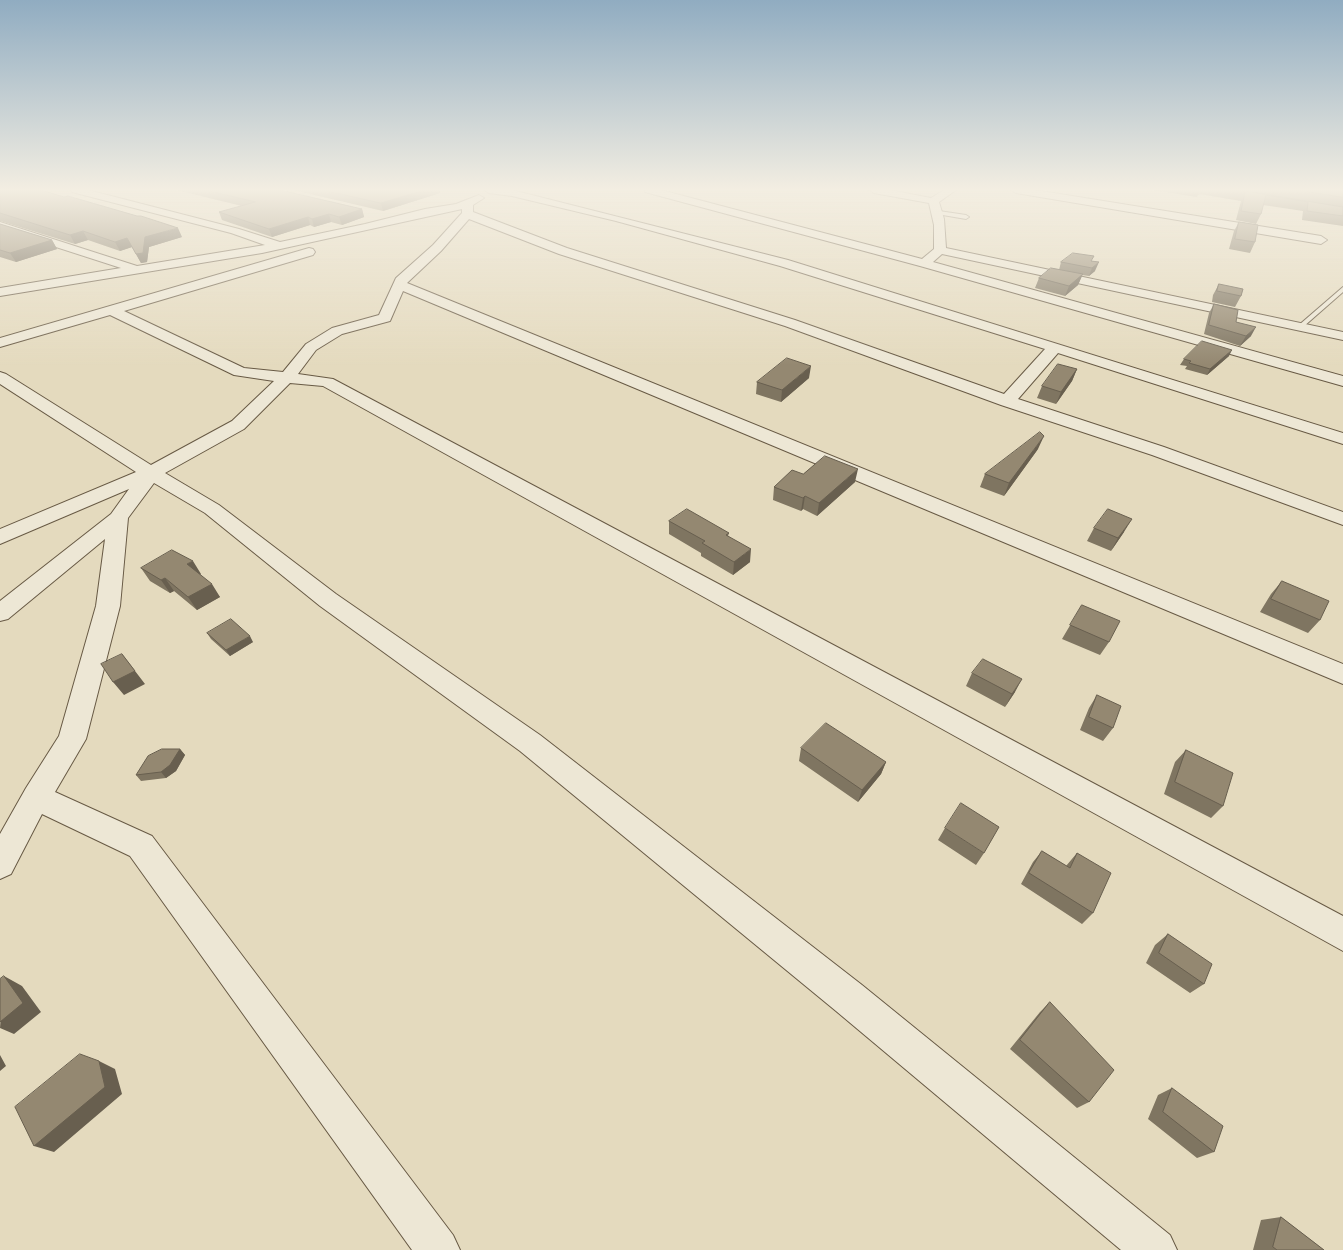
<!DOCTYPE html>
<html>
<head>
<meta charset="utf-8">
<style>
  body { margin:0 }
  canvas { display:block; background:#e4dabe }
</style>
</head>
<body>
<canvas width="1343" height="1250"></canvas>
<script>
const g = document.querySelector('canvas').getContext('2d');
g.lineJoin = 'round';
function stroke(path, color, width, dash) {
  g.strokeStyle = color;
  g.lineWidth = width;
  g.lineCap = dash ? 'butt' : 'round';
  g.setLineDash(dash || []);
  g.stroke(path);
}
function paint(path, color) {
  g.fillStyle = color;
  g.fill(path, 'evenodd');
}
const lane = new Path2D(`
  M939 211 966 215 969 217 966 219 937 214Z
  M1343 287V292L1303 327H1299V325Z`);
const street = new Path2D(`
  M71 190H88L239 229 280 242 365 224 425 209 456 204 479 195 484 198 473 205V212L567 248 795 320 1004 394 1045 349 780 266 616 221 512 196 489 193 484 190H512L788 260 1343 433V444L1058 353 1018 399 1164 447 1343 512V525L1152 455 1001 405 785 326 559 254 469 219 441 251 407 283 1343 664V684L403 291 390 321 342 334 316 350 298 374 333 379 1343 916V951L323 386 290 383 244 429 165 473 219 505 336 594 540 735 862 985 1170 1235 1177 1250H1121L836 1011 520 751 320 606 205 513 154 483 128 518 120 606 86 739 55 792 152 836 453 1235 460 1250H412L130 856 42 814 11 874 0 879V834L26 788 59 736 96 606 105 539 8 619 0 621V601L111 514 129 489 0 544V529L136 472 0 384V372L6 374 151 465 232 421 274 381 234 375 110 315 0 347V338L309 248 313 249 315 252 313 255 124 311 244 368 283 372 306 344 332 328 379 315 396 278 433 245 462 213V209L262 253 0 296V288L121 268 0 229V222L137 266 265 245 231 233 72 192Z
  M644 190H661L922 259 934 249V225L929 203 874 193 869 190H890L931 198 944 190H956L939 202 944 219 946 248 1343 332V340L942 254 933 262 1343 376V386L920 266 645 192Z
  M1011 190H1035L1321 236 1327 240 1321 244 1016 193Z`);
const wall = new Path2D(`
  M0 190 42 191 182 237 149 247 147 262 141 263 132 247 120 251 88 240 75 244 0 221Z
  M176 190H280L362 209 364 217 342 225 331 222 314 227 310 225 272 237 222 220 219 212 242 206Z
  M293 190H440V193L383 211Z
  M1151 190H1343V226L1302 220 1303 211 1263 205 1261 214 1256 224 1236 220 1241 201 1199 194 1197 197Z
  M1239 222 1255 242 1250 253 1229 249 1234 231Z
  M0 224 52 240 57 249 16 262 0 257Z
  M1092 261 1095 271 1089 276 1082 275 1078 285 1065 296 1035 288 1039 278 1059 270 1061 262Z
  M1219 284 1241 296 1235 307 1212 302 1213 295Z
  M1214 304 1236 322 1251 336 1240 346 1204 334 1209 313Z
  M1229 356 1207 375 1185 369 1187 366 1180 365 1184 359Z
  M1077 369 1072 381 1056 404 1037 398 1042 386Z
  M809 378 781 402 756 394 757 382Z
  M1038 449 1004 496 980 487 985 474Z
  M803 474 855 482 817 516 803 509 801 511 773 500 774 487Z
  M669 521 729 533 728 536 750 562 733 575 701 556V553L669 534Z
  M1094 528 1124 532 1111 551 1087 541Z
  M141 568 201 574 200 575 220 597 197 610 174 591 170 593 150 581Z
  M1282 581 1320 620 1308 633 1260 612 1271 594Z
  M1082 605 1109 642 1100 655 1062 639Z
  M207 633 253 642 230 656 211 639Z
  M972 673 1015 692 1005 707 966 686Z
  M1097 695 1113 728 1103 741 1080 730 1089 708Z
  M801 748 886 762 881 774 858 802 799 761Z
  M180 749 185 755 176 771 166 778 141 781 136 775Z
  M1186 750 1223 806 1211 818 1164 794 1175 762Z
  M945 828 984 853 976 865 938 840Z
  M1042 851 1066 866 1077 853 1093 913 1082 924 1021 884 1033 862Z
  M1168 934 1204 984 1190 993 1146 963 1155 945Z
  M1050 1002 1089 1102 1077 1108 1010 1049 1040 1012Z
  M1172 1088 1214 1152 1197 1158 1148 1119 1158 1095Z
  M1281 1217 1324 1250H1253L1261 1220Z`);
const shadedWall = new Path2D(`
  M425 190H440V193L383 211 381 203Z
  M362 209 364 217 342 225 339 217Z
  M329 214 331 222 314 227 312 219Z
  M308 217 310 225 272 237 269 229Z
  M178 228 182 237 149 247 147 262 141 263 136 254 145 237Z
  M83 231 88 240 75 244 70 235Z
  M127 238 132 247 120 251 115 242Z
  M52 240 57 249 16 262 10 253Z
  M1099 262 1095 271 1089 276 1092 268Z
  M1083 274 1078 285 1065 296 1069 286Z
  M1256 327 1251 336 1240 346 1246 336Z
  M1232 350 1229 356 1207 375 1210 369Z
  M811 366 809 378 781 402 782 390Z
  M1077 369 1072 381 1056 404 1061 392Z
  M1044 436 1038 449 1004 496 1009 483Z
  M858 469 855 482 817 516 819 503Z
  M805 496 803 509 801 511 803 498Z
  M1132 519 1124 532 1111 551 1118 538Z
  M751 549 750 562 733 575 734 562Z
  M193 561 201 574 195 578 187 564Z
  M165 578 174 591 170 593 161 580Z
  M212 584 220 597 197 610 188 597Z
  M250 636 253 642 230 656 226 650Z
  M122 654 145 684 124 695 113 682Z
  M1022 679 1015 692 1005 707 1012 694Z
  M180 749 185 755 176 771 166 778 161 772Z
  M886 762 881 774 858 802 862 790Z
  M4 976 22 986 41 1012 14 1034 0 1028Z
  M0 1055 6 1066 0 1071Z
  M99 1061 115 1069 122 1094 54 1152 34 1146Z`);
const building = new Path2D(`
  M0 190H41L64 197 68 196 137 216H141L178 228 145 237 143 253 136 254 127 238 115 242 83 231 70 235 0 213Z
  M205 190H280L362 209 339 217 329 214 312 219 308 217 269 229 219 212 255 202Z
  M323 190H425L381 203Z
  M1233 190H1239L1343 207V216L1307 211 1308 202 1266 195 1261 214 1241 211 1245 192Z
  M1298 190H1343V197Z
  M1239 222 1258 225 1255 242 1235 239Z
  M0 224 52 240 10 253 0 250Z
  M1073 253 1094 256 1091 261 1099 262 1092 268 1061 262Z
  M1051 268 1083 274 1069 286 1039 278Z
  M1219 284 1243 289 1241 296 1217 291Z
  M1214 304 1238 310 1236 322 1256 327 1246 336 1209 325Z
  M1202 341 1232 350 1210 369 1189 363 1191 361 1184 359Z
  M787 358 811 366 782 390 757 382Z
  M1058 364 1077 369 1061 392 1042 386Z
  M1040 432 1044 436 1009 483 985 474Z
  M825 456 858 469 819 503 805 496 803 498 774 487 792 470 803 474Z
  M687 509 729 533 726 535 751 549 734 562 702 543 705 541 669 521Z
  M1108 509 1132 519 1118 538 1094 528Z
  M172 550 193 561 187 564 212 584 188 597 165 578 161 580 141 568Z
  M1282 581 1329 601 1320 620 1271 599Z
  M1082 605 1120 621 1109 642 1070 625Z
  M231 619 250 636 226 650 207 633Z
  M122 654 135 671 113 682 101 664Z
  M983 659 1022 679 1012 694 972 673Z
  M1097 695 1121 706 1113 728 1089 717Z
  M826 723 886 762 862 790 801 748Z
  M162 749H180L170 765 161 772 136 775 148 756Z
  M1186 750 1233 773 1223 806 1175 782Z
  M961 803 999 827 984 853 945 828Z
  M1042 851 1070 868 1077 853 1111 873 1093 913 1029 873Z
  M1168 934 1212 964 1204 984 1159 953Z
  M4 976 23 1003 0 1022V979Z
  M1050 1002 1114 1070 1089 1102 1020 1040Z
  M80 1054 99 1061 105 1087 34 1146 15 1107Z
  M1172 1088 1223 1126 1214 1152 1163 1112Z
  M1281 1217 1324 1250H1277L1273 1247Z`);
stroke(lane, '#685a45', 2);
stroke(street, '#685a45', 2);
paint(lane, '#ede7d5');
paint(street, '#ede7d5');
paint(wall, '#7f7561');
paint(shadedWall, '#685f4f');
paint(building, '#948871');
stroke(building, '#685f4f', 1);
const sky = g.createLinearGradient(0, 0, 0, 365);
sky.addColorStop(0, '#90acc1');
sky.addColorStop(0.52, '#f3eee2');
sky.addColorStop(1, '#f3eee200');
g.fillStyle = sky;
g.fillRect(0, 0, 1343, 365);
</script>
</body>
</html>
